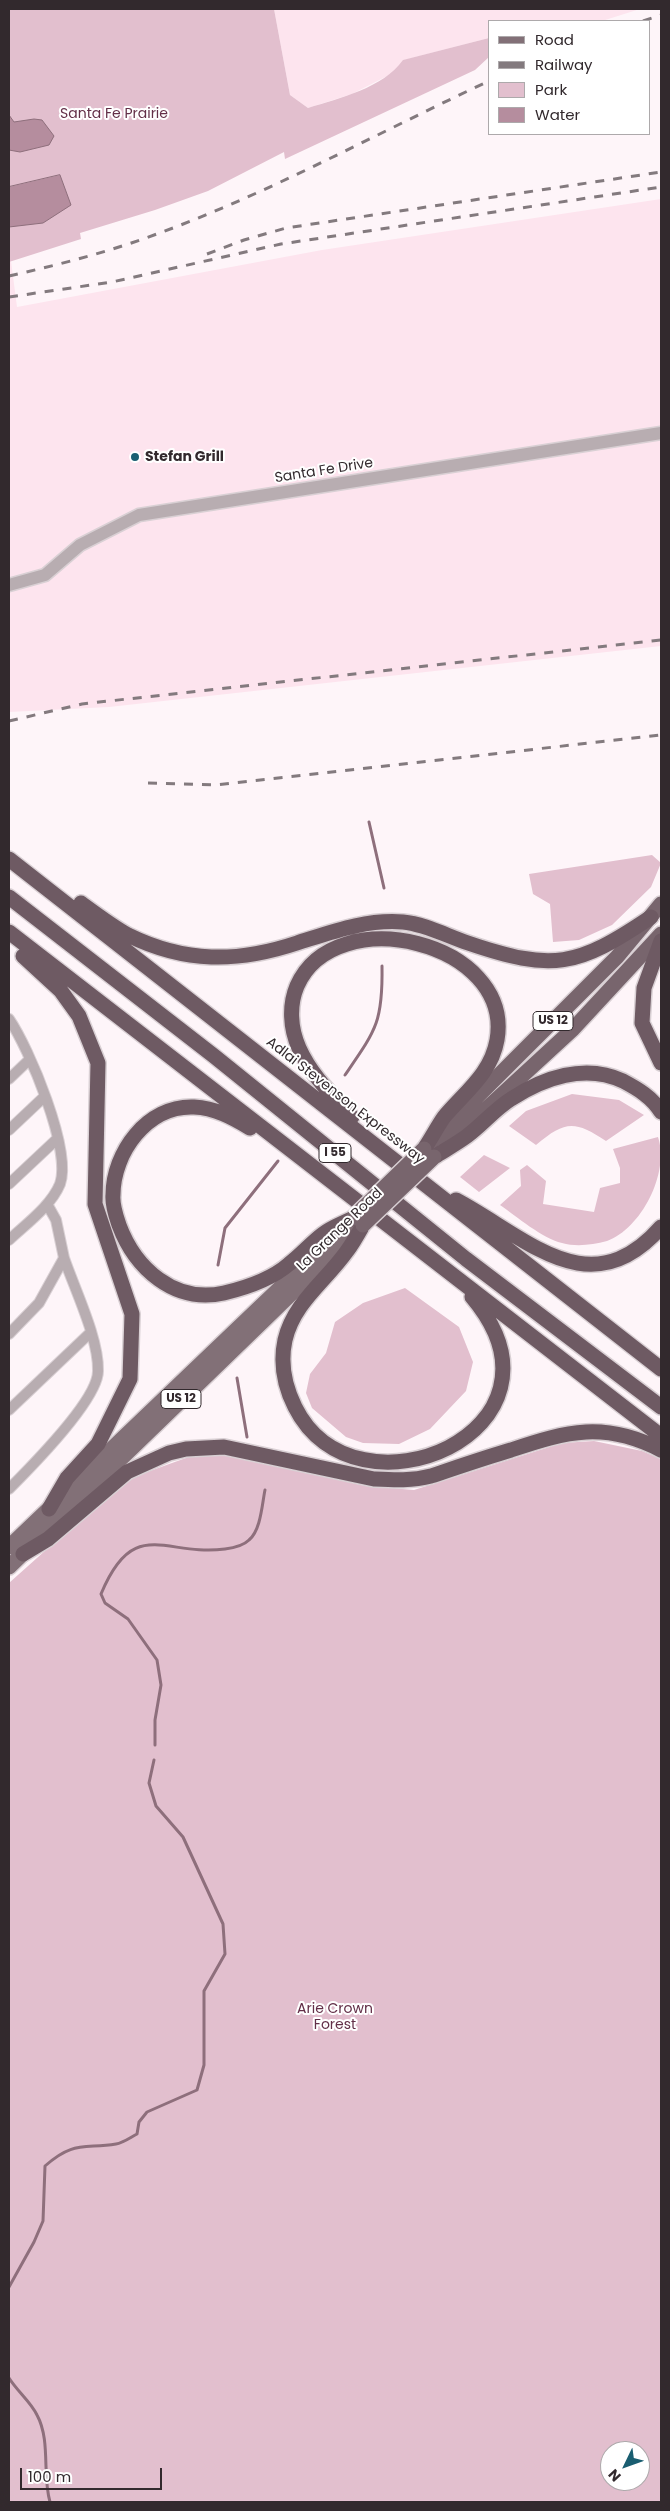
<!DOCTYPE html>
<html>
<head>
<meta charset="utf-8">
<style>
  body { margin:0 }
  #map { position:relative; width:670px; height:2511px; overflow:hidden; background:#fef5f9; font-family:Poppins,sans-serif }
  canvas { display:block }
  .frame { position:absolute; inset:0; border:10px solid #32292d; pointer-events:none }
  .legend { position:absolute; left:488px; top:20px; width:162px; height:115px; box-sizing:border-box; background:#fff; border:1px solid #ada9ab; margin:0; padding:6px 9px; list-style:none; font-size:15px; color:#32292d }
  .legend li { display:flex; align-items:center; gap:10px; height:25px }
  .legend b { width:25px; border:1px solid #ada9ab }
  .north { position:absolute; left:600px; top:2441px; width:50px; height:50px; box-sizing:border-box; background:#fff; border:1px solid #ada9ab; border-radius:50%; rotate:228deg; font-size:14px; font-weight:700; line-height:20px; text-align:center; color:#32292d }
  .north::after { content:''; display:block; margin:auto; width:18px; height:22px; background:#1a5e71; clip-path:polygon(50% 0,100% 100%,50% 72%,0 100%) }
  .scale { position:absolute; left:20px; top:2468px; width:142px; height:22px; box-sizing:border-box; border:2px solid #32292d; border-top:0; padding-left:6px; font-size:15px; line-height:18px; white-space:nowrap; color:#32292d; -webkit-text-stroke:4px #fff; paint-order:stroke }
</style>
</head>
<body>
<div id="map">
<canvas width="670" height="2511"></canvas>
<div class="frame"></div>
<ul class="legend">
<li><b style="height:6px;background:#827077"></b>Road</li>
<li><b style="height:6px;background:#837a7e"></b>Railway</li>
<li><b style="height:14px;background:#e2bfce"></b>Park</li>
<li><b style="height:14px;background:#b58d9e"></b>Water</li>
</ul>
<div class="north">N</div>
<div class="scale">100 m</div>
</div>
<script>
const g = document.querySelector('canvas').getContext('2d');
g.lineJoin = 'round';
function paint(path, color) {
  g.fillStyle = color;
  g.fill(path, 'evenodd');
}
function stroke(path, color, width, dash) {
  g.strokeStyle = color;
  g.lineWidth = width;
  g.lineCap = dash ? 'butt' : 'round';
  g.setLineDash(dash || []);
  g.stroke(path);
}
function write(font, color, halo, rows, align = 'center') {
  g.font = font + ' Poppins,sans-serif';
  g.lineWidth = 4;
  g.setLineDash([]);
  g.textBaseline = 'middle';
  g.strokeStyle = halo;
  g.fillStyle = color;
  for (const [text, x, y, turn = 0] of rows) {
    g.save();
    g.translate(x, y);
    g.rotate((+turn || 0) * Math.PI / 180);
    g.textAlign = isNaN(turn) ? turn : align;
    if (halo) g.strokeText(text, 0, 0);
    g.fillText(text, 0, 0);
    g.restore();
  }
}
const built = new Path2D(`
  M274 9H640L602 21H489V38L404 60 395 72 352 94 308 108 290 95Z
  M661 199V646L109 707 9 712V262L11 261 17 307 322 250Z`);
const green = new Path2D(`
  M9 9H274L290 95 308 108C340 98 383 88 403 60L489 38V57L475 70 285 159 284 152 208 191 155 210 80 233 81 239 9 262Z
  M652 855 661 863 651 887 612 925 579 940 553 942 550 904 533 894 529 874Z
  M572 1094 619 1100 644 1115 606 1141C574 1120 565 1121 536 1145L509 1126 526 1111Z
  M658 1137C670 1173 641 1229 607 1241 592 1245 576 1247 562 1243 542 1238 517 1217 500 1205L521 1186 520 1170 527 1165 546 1181 543 1204 594 1212 600 1188 620 1183V1168L613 1149Z
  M484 1155 510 1168 479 1192 460 1177Z
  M405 1288 459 1327 473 1362 466 1391 430 1429 399 1444 363 1443 346 1437 312 1408 306 1393 310 1374 326 1353 335 1322 363 1303Z
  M594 1441 642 1451 661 1459V2502H9V1583L84 1516 136 1476 197 1454 230 1456 366 1486 414 1490 562 1443ZM610 2451H640V2481H610Z`);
const water = new Path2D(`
  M9 115 14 122 34 119 42 120 54 136 49 145 20 152 9 150Z
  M60 175 71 205 43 223 9 227V187Z`);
const stream = new Path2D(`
  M369 822 384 888
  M345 1075C376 1030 383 1022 382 966
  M218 1265 225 1228 278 1161
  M237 1378 247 1437
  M155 1745V1720L161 1685 157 1660 128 1619 105 1603 101 1594C134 1515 165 1557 225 1549 233 1548 243 1546 249 1540 261 1530 262 1504 265 1490
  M9 2287 34 2242 43 2221 45 2166C73 2141 83 2149 116 2144 123 2143 131 2137 137 2134L139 2122 147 2112 197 2090 204 2065V1991L225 1954 223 1924 183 1837 156 1806 149 1783 154 1760
  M9 2378C17 2391 31 2402 37 2415 51 2441 42 2475 50 2502`);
const minor = new Path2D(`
  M9 1019C29 1048 72 1150 60 1184 51 1206 26 1224 9 1240
  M9 1079 30 1059
  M9 1130 45 1096
  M9 1184 58 1138
  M9 1334 39 1303 64 1258 56 1220 47 1204
  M9 1410 91 1332
  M9 1489C30 1468 98 1400 98 1371 99 1339 75 1290 64 1258`);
const tertiary = new Path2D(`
  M9 585 45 575 80 545 139 515 661 433`);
const primary = new Path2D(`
  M9 1547 349 1222
  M9 1567 356 1231`);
const trunk = new Path2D(`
  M432 1142 617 957 661 904
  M447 1145 573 1029 661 934`);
const motorway = new Path2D(`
  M9 859 661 1369
  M9 897 214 1056 466 1259 661 1407
  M81 903C96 914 112 926 128 935 185 963 237 963 297 943 332 932 366 919 403 922 425 924 447 936 468 943 553 972 577 967 651 917
  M9 932 661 1436
  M661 941 644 988 642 1023 661 1063
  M23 956 61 991 79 1016 98 1063 95 1204 132 1314 130 1379 98 1444 67 1478 49 1509
  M352 1117C332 1095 311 1075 299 1048 290 1028 289 1005 297 986 335 899 514 942 497 1040 491 1074 465 1092 444 1117 437 1127 431 1139 424 1149
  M250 1128C232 1117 215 1108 194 1107 147 1105 113 1153 113 1195 112 1205 116 1216 119 1225 135 1268 174 1304 224 1293 245 1288 272 1279 289 1264 301 1255 311 1243 323 1234 332 1227 344 1223 353 1218
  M434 1157C445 1150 456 1144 467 1136 482 1125 495 1109 511 1099 543 1078 585 1063 623 1081 638 1089 652 1097 661 1112
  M456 1200C526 1237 590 1308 661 1227
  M363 1225C358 1234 353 1243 347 1251 325 1282 294 1302 285 1340 280 1363 285 1387 295 1407 355 1528 585 1431 472 1297
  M23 1554 48 1539 127 1472 169 1453 186 1449 224 1447 374 1479C394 1480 412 1481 431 1476 458 1467 484 1458 511 1450 567 1431 605 1421 661 1450`);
const rail = new Path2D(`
  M643 21 661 15
  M207 254 244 240 286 228 661 172
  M9 276C53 266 97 255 140 240 261 198 373 135 489 81
  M9 297 112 282 281 244 661 187
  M9 721 82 704 661 640
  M148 783 216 785 661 735`);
const trunkBridge = new Path2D(`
  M353 1218 424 1149
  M363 1225 434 1157`);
const markers = [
  [135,457,5,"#1a5e71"]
];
const shields = [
  [553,1021,40],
  [335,1153,32],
  [181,1399,40]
];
const shieldNames = [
  ["US 12",553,1021],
  ["I 55",335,1153],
  ["US 12",181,1399]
];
const parkNames = [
  ["Santa Fe Prairie",114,114],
  ["Arie Crown",335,2009],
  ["Forest",335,2025]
];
const poiNames = [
  ["Stefan Grill",145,457]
];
const streetNames = [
  ["Santa Fe Drive",324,471,-9],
  ["Adlai Stevenson Expressway",345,1101,38],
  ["La Grange Road",340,1230,-44]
];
paint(built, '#fde4ee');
paint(green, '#e2bfce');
paint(water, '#b58d9e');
stroke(water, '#8e6f7c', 1);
stroke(stream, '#8e6f7c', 3);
stroke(minor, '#d9d0d4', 12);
stroke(tertiary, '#d9d0d4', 15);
stroke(primary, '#d9d0d4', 18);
stroke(trunk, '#d9d0d4', 18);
stroke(motorway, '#d9d0d4', 18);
stroke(minor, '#b8adb1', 10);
stroke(tertiary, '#b8adb1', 12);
stroke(primary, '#827077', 15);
stroke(trunk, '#78656d', 15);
stroke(motorway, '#6e5a63', 15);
stroke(rail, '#837a7e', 3, [9, 9]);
stroke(trunkBridge, '#d9d0d4', 18, []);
stroke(trunkBridge, '#78656d', 15);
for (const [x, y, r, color] of markers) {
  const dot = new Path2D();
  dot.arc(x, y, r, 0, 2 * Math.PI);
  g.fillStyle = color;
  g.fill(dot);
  stroke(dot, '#fff', 2);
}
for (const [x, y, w] of shields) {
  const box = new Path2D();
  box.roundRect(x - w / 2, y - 9.5, w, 19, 4);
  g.fillStyle = '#fff';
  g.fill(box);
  stroke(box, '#32292d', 1);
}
write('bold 12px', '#32292d', null, shieldNames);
write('14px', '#632f48', '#fff', parkNames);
write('bold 14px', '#32292d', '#fff', poiNames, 'left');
write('14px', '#32292d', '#fff', streetNames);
</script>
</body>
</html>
